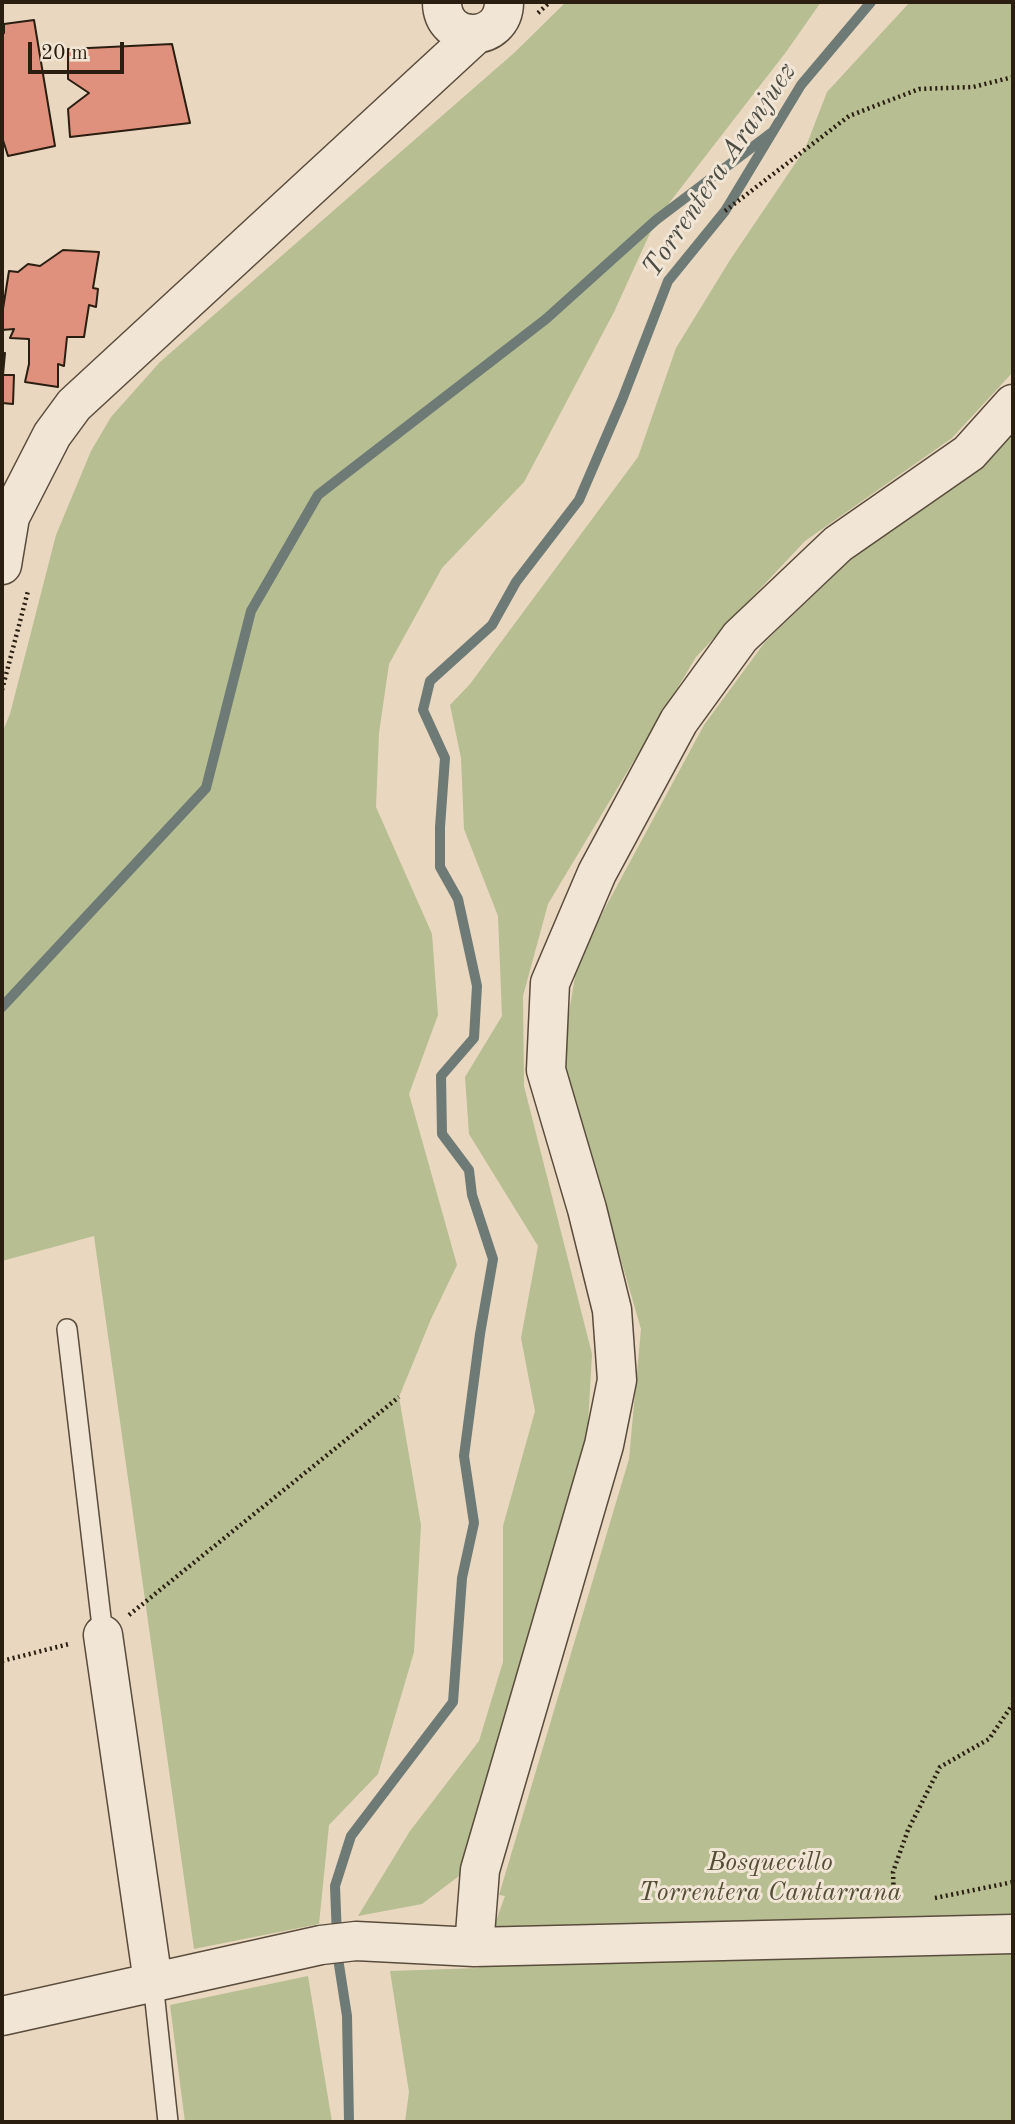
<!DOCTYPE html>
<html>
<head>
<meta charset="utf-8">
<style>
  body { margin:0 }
  #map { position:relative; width:1015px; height:2124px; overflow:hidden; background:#e9d7bf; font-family:"Old Standard TT",serif }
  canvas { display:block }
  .frame { position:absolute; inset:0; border:4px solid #2a1e10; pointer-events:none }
  .scale { position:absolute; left:28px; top:42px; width:96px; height:32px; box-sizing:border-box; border:4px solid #2a1e10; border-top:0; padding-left:9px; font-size:21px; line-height:24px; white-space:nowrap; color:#2a1e10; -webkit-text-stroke:5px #f1e5d5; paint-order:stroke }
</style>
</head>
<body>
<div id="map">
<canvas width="1015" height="2124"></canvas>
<div class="frame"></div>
<div class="scale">20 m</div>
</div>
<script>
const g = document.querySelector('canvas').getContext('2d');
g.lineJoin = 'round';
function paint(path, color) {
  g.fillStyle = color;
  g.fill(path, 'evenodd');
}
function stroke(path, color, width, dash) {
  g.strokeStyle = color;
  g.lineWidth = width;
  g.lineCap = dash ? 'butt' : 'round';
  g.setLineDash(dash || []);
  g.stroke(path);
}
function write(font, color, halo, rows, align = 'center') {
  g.font = font + ' "Old Standard TT",serif';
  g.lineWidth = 6;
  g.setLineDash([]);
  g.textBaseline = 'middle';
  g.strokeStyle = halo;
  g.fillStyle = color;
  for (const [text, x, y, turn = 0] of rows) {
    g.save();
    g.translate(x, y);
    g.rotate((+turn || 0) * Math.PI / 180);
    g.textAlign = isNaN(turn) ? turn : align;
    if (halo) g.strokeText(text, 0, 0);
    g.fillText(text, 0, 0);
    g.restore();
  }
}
const green = new Path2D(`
  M566 2H821L786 52 656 220 614 312 524 482 442 568 389 664 379 733 376 807 432 934 438 1015 409 1094 457 1265 431 1319 399 1397 421 1525 414 1652 378 1774 329 1825 319 1924 194 1949 94 1236 2 1261V733L10 714 56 535 91 451 111 417 160 362 514 53Z
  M910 2H1013V372L952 438 805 541 696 657 548 904 523 996 524 1086 592 1354 587 1442 478 1826 459 1876 422 1904 358 1916 410 1831 479 1741 503 1662V1526L535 1411 521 1338 538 1246 469 1134 465 1077 502 1016 498 916 464 829 461 758 450 705 470 684 638 457 676 348 730 260 805 149 827 92Z
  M1013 425V2122H405L409 2092 390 1971 479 1968 505 1896 499 1895 629 1459 641 1329 562 1056 578 958 704 725 765 642 864 547Z
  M308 1976 332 2122H185L170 2005Z`);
const stream = new Path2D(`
  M2 1007 206 788 251 611 318 495 546 319 656 220 771 133
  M337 1937 335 1886 351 1836 453 1702 462 1578 474 1523 464 1456 480 1334 493 1259 472 1195 469 1170 442 1134 441 1076 474 1038 477 986 458 899 440 867V827L445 758 423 710 430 681 492 625 516 582 579 500 622 400 668 281 725 211 801 85 871 2
  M337 1952 347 2016 349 2122`);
const building = new Path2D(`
  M34 20 55 146 8 156 2 137V34L4 33V24Z
  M172 44 190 123 70 137 68 109 89 93 68 79V49Z
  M63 250 99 252 93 288 98 289 96 307 89 305 84 337H67L64 366 58 364V387L25 382 29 364V339L10 338 14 329 2 330V315L9 271 18 272 28 264 40 266Z
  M2 353H5L3 375H14L13 404 2 403Z`);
const path = new Path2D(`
  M538 13 550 2
  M725 211 849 116 919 89 973 87 1013 77
  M2 690 28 591
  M129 1615 399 1397
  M2 1661 69 1644
  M935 1898 1013 1882
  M894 1901 893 1872 908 1830 940 1767 989 1739 1013 1704`);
const service = new Path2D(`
  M67 1329 103 1635
  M153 1982 168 2122`);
const minor = new Path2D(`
  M442 2C442 45 504 44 504 2
  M2 565 10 517 52 435 74 405 475 35
  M103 1635 153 1982
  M474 1947 480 1870 604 1445 617 1380 612 1310 587 1209 546 1070 550 983 597 873 679 721 740 637 838 544 969 453 1013 404
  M2 2016 321 1945 356 1941 474 1947 1013 1934`);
const parkNames = [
  ["Bosquecillo",770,1863],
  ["Torrentera Cantarrana",770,1893]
];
const waterNames = [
  ["Torrentera Aranjuez",720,170,-56]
];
paint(green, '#b6be92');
stroke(stream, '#6d7a75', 10);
paint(building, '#df917d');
stroke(building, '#2a1e10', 2);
stroke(service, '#5a4c3c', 22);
stroke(minor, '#5a4c3c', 41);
stroke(path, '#2a1e10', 4.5, [2, 3.5]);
stroke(service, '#f1e5d5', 19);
stroke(minor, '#f1e5d5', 38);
write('italic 26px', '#544e37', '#f1e5d5', parkNames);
write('italic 28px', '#4b4c43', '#f1e5d5', waterNames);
</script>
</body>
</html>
